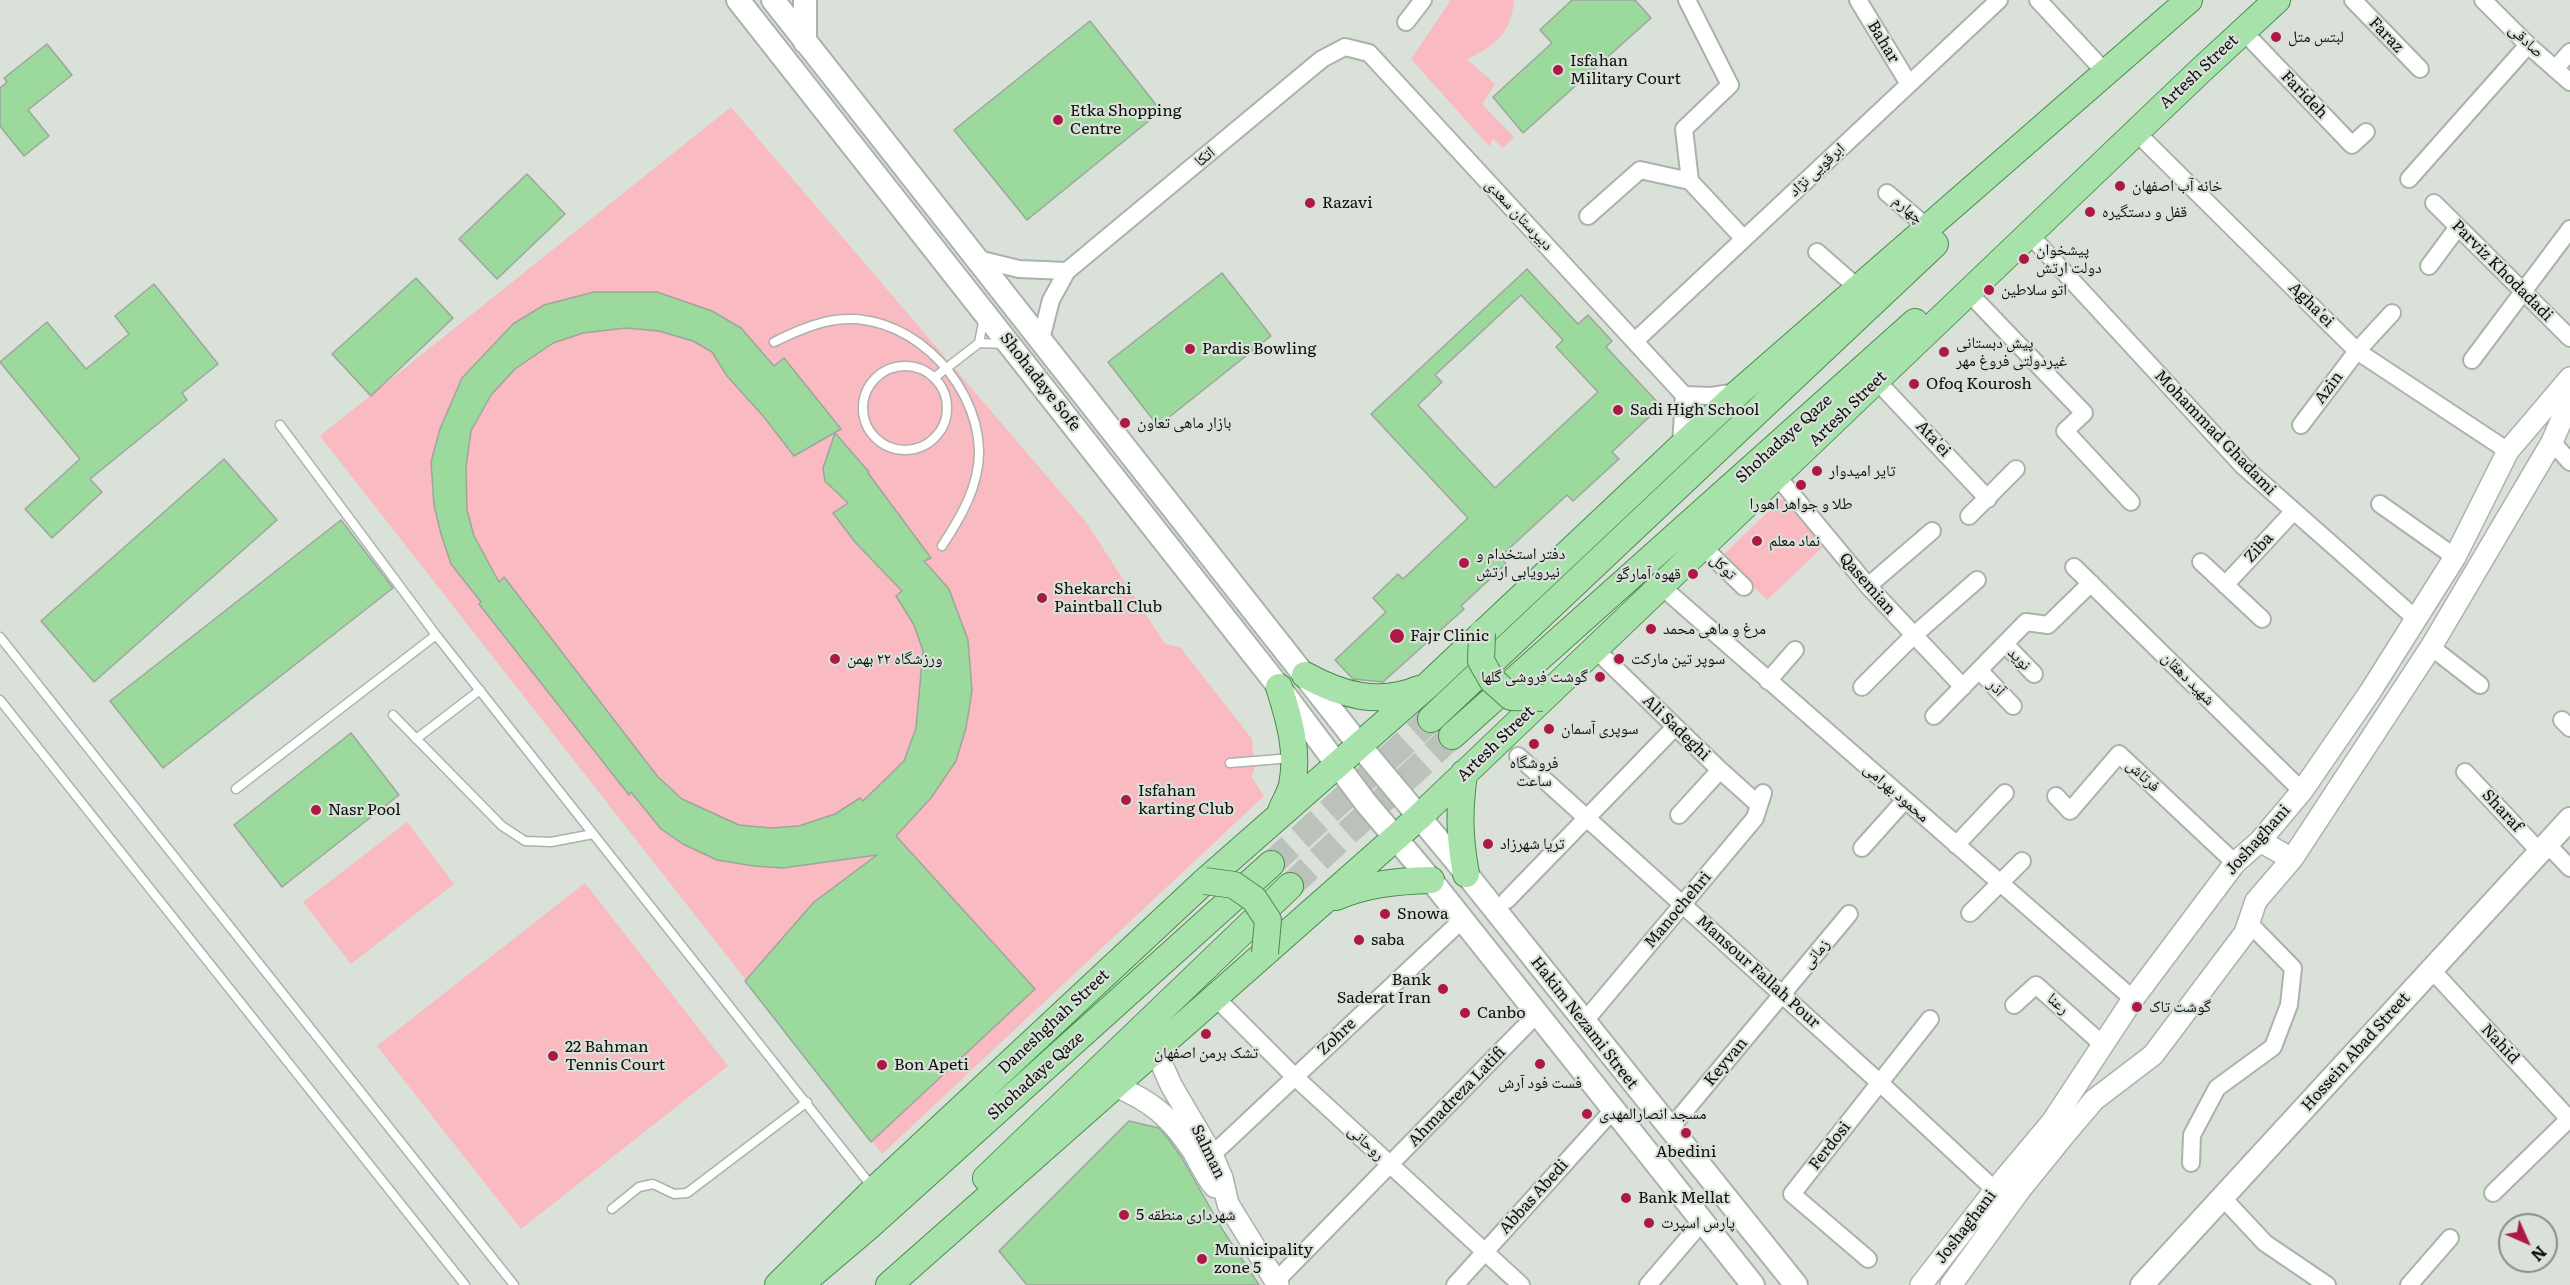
<!DOCTYPE html>
<html>
<head>
<meta charset="utf-8">
<style>
  body { margin:0 }
  #map { position:relative; width:2570px; height:1285px; overflow:hidden; background:#d9e1d9; font-family:Literata,serif }
  canvas { display:block }
  .north { position:absolute; left:2498px; top:1213px; width:60px; height:60px; box-sizing:border-box; background:#d9e1d9; border:2px solid #878d87; border-radius:50%; rotate:135deg; font-size:16px; font-weight:700; line-height:24px; text-align:center; color:#0d100d }
  .north::after { content:''; display:block; margin:auto; width:21px; height:27px; background:#ad1945; clip-path:polygon(50% 0,100% 100%,50% 72%,0 100%) }
</style>
</head>
<body>
<div id="map">
<canvas width="2570" height="1285"></canvas>
<div class="north">N</div>
</div>
<script>
const g = document.querySelector('canvas').getContext('2d');
g.lineJoin = 'round';
function paint(path, color) {
  g.fillStyle = color;
  g.fill(path, 'evenodd');
}
function stroke(path, color, width, dash) {
  g.strokeStyle = color;
  g.lineWidth = width;
  g.lineCap = dash ? 'butt' : 'round';
  g.setLineDash(dash || []);
  g.stroke(path);
}
function write(font, color, halo, rows, align = 'center') {
  g.font = font + ' Literata,"Noto Naskh Arabic",serif';
  g.lineWidth = 4.5;
  g.setLineDash([]);
  g.textBaseline = 'middle';
  g.strokeStyle = halo;
  g.fillStyle = color;
  for (const [text, x, y, turn = 0] of rows) {
    g.save();
    g.translate(x, y);
    g.rotate((+turn || 0) * Math.PI / 180);
    g.textAlign = isNaN(turn) ? turn : align;
    if (halo) g.strokeText(text, 0, 0);
    g.fillText(text, 0, 0);
    g.restore();
  }
}
const green = new Path2D(`
  M1451 0H1514C1511 34 1496 45 1467 59L1495 84 1482 104 1514 137 1503 148 1493 139 1489 146 1411 59Z
  M731 107 1086 522 1165 644 1180 647 1252 739 1254 771 1251 776 1264 796 882 1154 320 436Z
  M1786 495 1827 543 1767 600 1722 556Z
  M407 822 454 884 351 964 303 902Z
  M585 883 728 1066 521 1229 377 1046Z`);
const building = new Path2D(`
  M1572 0H1635L1651 18 1523 133 1493 97 1552 43 1540 30Z
  M1090 21 1161 111 1027 220 954 130Z
  M47 44 72 75 28 110 49 136 24 156 0 126V88L7 82 4 78Z
  M527 174 565 214 497 279 459 239Z
  M1527 269 1578 324 1588 315 1612 341 1606 347 1661 406 1612 452 1619 459 1573 501 1567 495 1500 557 1506 564 1461 606 1464 609 1383 682 1353 679 1335 660 1386 612 1373 598 1398 574 1403 579 1468 518 1371 414ZM1521 295 1563 340 1556 347 1598 392 1495 488 1418 405 1442 382 1435 375Z
  M1222 273 1271 336 1158 426 1108 362Z
  M416 278 453 318 371 396 332 354Z
  M154 284 218 364 182 393 187 400 90 479 102 492 52 538 25 509 80 459 0 362 47 322 86 369 129 334 115 316Z
  M594 292H657L712 311 741 328 774 366 784 358 841 429 794 456 764 417 727 376 712 352 693 341 659 331 626 328 583 333 553 343 515 369 491 395 471 431 466 467 467 510 474 536 499 582 504 577 658 777 682 799 739 825 771 828 799 826 835 814 860 798 863 801 904 761 916 728 923 651 914 625 896 596 902 591 855 542 833 513 848 503 825 481 823 468 835 433 869 472 868 473 931 558 924 561 949 589 968 640 972 691 966 728 956 761 931 798 896 836 1035 989 871 1142 745 981 814 902 877 855 783 868 754 866 717 860 683 844 661 829 631 792 629 795 479 604 481 602 451 564 441 534 434 505 431 462 440 429 462 378 513 324 544 305Z
  M224 459 277 520 94 682 41 621Z
  M341 520 393 588 163 768 110 701Z
  M351 733 399 795 282 887 234 825Z
  M1129 1121 1159 1128 1167 1137 1182 1158 1224 1232 1259 1285H1027L999 1251Z`);
const primaryTunnel = new Path2D(`
  M1271 864 1431 719
  M1290 886 1452 736`);
const service = new Path2D(`
  M774 342C792 333 810 325 829 321 903 306 976 377 979 449 980 485 961 517 942 546
  M979 343 984 317
  M863 408a42 42 0 1 1 84 0a42 42 0 1 1-84 0Z
  M935 377 979 343 1004 344
  M280 425 436 635 873 1188
  M0 637 514 1285
  M0 700 465 1285
  M393 715 502 826 525 841 551 842 593 834
  M416 739 480 690
  M1230 763 1292 758
  M236 789 436 635
  M612 1209 639 1187 653 1184 674 1194 687 1193 807 1102`);
const minor = new Path2D(`
  M1858 0 1909 84
  M2038 0 2106 73
  M2353 0 2420 69
  M2483 0 2528 45 2570 82
  M1406 22 1423 0
  M2243 31 2352 145 2366 132
  M2555 69 2570 52
  M2136 132 2357 351 2508 451
  M2409 179 2528 45
  M1690 181 1744 239
  M1887 193 1928 228
  M2434 203 2570 338
  M1588 216 1640 170 1690 181 1684 129 1730 85 1687 0
  M2029 234 2243 466 2415 618
  M1817 252 1858 288
  M978 259 1019 269 1067 271
  M2429 266 2458 227
  M1968 292 2084 413 2065 431 2131 502
  M1041 339 1051 300 1067 271 1322 59 1345 47 1369 53 1684 395
  M1635 341 1999 0
  M2472 360 2570 229
  M1877 381 1988 499
  M1684 395 1711 396 1738 392
  M2301 425 2357 351 2392 313
  M2552 442 2570 462
  M1681 447 1684 395
  M1777 476 1868 586 1963 687
  M2380 504 2455 557
  M1969 516 2016 469
  M1703 547 1744 587
  M2201 562 2262 619
  M2074 567 2302 791
  M2225 585 2293 512
  M1661 586 2133 999
  M1868 586 1932 531
  M2005 644 2034 674
  M2431 647 2480 685
  M1595 649 1720 770 1759 805
  M1979 670 2013 706
  M1768 681 1795 650
  M1862 687 1913 636 1977 580
  M1934 716 2026 622 2048 625 2091 583
  M2562 720 2570 728
  M1518 756 1880 1083 1995 1190
  M2465 772 2539 851
  M2056 796 2070 811 2119 754 2235 863
  M1679 815 1720 770
  M2547 844 2570 868
  M1956 845 2005 793
  M1862 848 1905 800
  M1507 900 1675 727
  M1970 913 2022 861
  M2431 969 2569 1119
  M1215 997 1295 1077 1521 1285
  M2014 1005 2036 985 2102 1044
  M1584 1022 1755 818 1763 793
  M1669 1130 1849 914
  M1212 1155 1462 920
  M2191 1163 2192 1135 2217 1088 2273 1047 2289 1005 2293 968 2249 923
  M2493 1193 2570 1118
  M2222 1197 2265 1243 2327 1285
  M1868 1259 1792 1194 1930 1019
  M1276 1281 1537 1014
  M1455 1285 1613 1110
  M1648 1285 1702 1222
  M2409 1285 2450 1238`);
const tertiary = new Path2D(`
  M2260 841 2292 859
  M1156 1051 1171 1085 1212 1155 1222 1178 1228 1204 1278 1285
  M1115 1086C1152 1101 1171 1118 1193 1151 1200 1163 1206 1177 1215 1187
  M1921 1285 1995 1190 2052 1122 2133 999 2235 863 2260 841 2302 791 2370 692 2455 557 2508 451 2570 378
  M1951 1285 2019 1191 2066 1133 2094 1100 2153 1055 2245 933 2256 901 2292 859 2431 647 2552 442 2570 400`);
const secondary = new Path2D(`
  M738 0 1279 687 1366 803 1431 880 1753 1285
  M773 0 1360 746 1456 861 1796 1285
  M805 0V42
  M2142 1285 2570 819`);
const primary = new Path2D(`
  M1305 675C1341 695 1379 706 1419 689
  M1279 687C1289 718 1299 752 1292 785 1290 794 1284 803 1281 811
  M1431 719 1935 244
  M1452 736 1915 322
  M1464 773C1459 812 1459 835 1466 874
  M1336 897C1367 884 1397 881 1431 880
  M986 1178 1290 886
  M801 1284 868 1227 1271 864
  M778 1285 874 1190 1205 881 1428 685 1739 392 2189 0
  M889 1285 1419 817 2199 72 2277 0`);
const primaryBridge = new Path2D(`
  M1482 633 1481 661 1492 680 1511 697 1543 698
  M1205 881 1234 885 1254 899 1268 920 1265 953`);
const markers = [
  [2276,37,6,"#ad1945"],
  [1558,70,6,"#ad1945"],
  [1058,120,6,"#ad1945"],
  [2120,186,6,"#ad1945"],
  [1310,203,6,"#ad1945"],
  [2090,212,6,"#ad1945"],
  [2024,259,6,"#ad1945"],
  [1989,290,6,"#ad1945"],
  [1190,349,6,"#ad1945"],
  [1944,352,6,"#ad1945"],
  [1914,384,6,"#ad1945"],
  [1618,410,6,"#ad1945"],
  [1125,423,6,"#ad1945"],
  [1817,471,6,"#ad1945"],
  [1801,485,6,"#ad1945"],
  [1757,541,6,"#ad1945"],
  [1464,563,6,"#ad1945"],
  [1693,574,6,"#ad1945"],
  [1042,598,6,"#ad1945"],
  [1651,629,6,"#ad1945"],
  [1397,636,8,"#ad1945"],
  [835,659,6,"#ad1945"],
  [1619,659,6,"#ad1945"],
  [1600,677,6,"#ad1945"],
  [1549,729,6,"#ad1945"],
  [1534,744,6,"#ad1945"],
  [1126,800,6,"#ad1945"],
  [316,810,6,"#ad1945"],
  [1488,844,6,"#ad1945"],
  [1385,914,6,"#ad1945"],
  [1359,940,6,"#ad1945"],
  [1443,989,6,"#ad1945"],
  [2137,1007,6,"#ad1945"],
  [1465,1013,6,"#ad1945"],
  [1206,1034,6,"#ad1945"],
  [553,1056,6,"#ad1945"],
  [1540,1064,6,"#ad1945"],
  [882,1065,6,"#ad1945"],
  [1587,1114,6,"#ad1945"],
  [1686,1133,6,"#ad1945"],
  [1626,1198,6,"#ad1945"],
  [1124,1215,6,"#ad1945"],
  [1649,1223,6,"#ad1945"],
  [1202,1259,6,"#ad1945"]
];
const streetNames = [
  ["Faraz",2386,35,46],
  ["صادقی",2526,41,43],
  ["Bahar",1883,42,59],
  ["Artesh Street",2199,72,-43],
  ["Farideh",2304,95,46],
  ["اتکا",1205,157,-40],
  ["ابرقویی نژاد",1817,170,-43],
  ["چهارم",1908,210,41],
  ["دبیرستان سعدی",1519,215,47],
  ["Parviz Khodadadi",2502,271,45],
  ["Agha'ei",2311,305,45],
  ["Shohadaye Sofe",1040,382,52],
  ["Azin",2329,388,-53],
  ["Artesh Street",1848,409,-44],
  ["Mohammad Ghadami",2215,433,46],
  ["Shohadaye Qaze",1784,439,-42],
  ["Ata'ei",1933,439,47],
  ["Ziba",2259,548,-47],
  ["توکل",1723,567,44],
  ["Qasemian",1867,584,49],
  ["نوید",2019,659,45],
  ["شهید دهقان",2188,679,45],
  ["آذر",1996,688,46],
  ["Ali Sadeghi",1676,728,44],
  ["Artesh Street",1496,744,-44],
  ["فرتاش",2143,776,43],
  ["محمود بهرامی",1896,793,41],
  ["Sharaf",2502,811,47],
  ["Joshaghani",2258,840,-48],
  ["Manochehri",1678,910,-50],
  ["زمانی",1816,954,-50],
  ["Mansour Fallah Pour",1758,972,42],
  ["رعنا",2058,1004,42],
  ["Daneshghah Street",1054,1022,-43],
  ["Hakim Nezami Street",1584,1023,52],
  ["Zohre",1337,1037,-43],
  ["Nahid",2500,1044,47],
  ["Hossein Abad Street",2356,1052,-48],
  ["Keyvan",1726,1062,-50],
  ["Shohadaye Qaze",1036,1076,-42],
  ["Ahmadreza Latifi",1457,1097,-46],
  ["روحانی",1366,1143,43],
  ["Ferdosi",1830,1146,-52],
  ["Salman",1208,1152,64],
  ["Abbas Abedi",1534,1197,-48],
  ["Joshaghani",1966,1227,-52]
];
const poiNames = [
  ["لبتس متل",2288,37],
  ["Isfahan",1570,61],
  ["Military Court",1570,79],
  ["Etka Shopping",1070,111],
  ["Centre",1070,129],
  ["خانه آب اصفهان",2132,186],
  ["Razavi",1322,203],
  ["قفل و دستگیره",2102,212],
  ["پیشخوان",2036,250],
  ["دولت ارتش",2036,268],
  ["اتو سلاطین",2001,290],
  ["پیش دبستانی",1956,343],
  ["غیردولتی فروغ مهر",1956,361],
  ["Pardis Bowling",1202,349],
  ["Ofoq Kourosh",1926,384],
  ["Sadi High School",1630,410],
  ["بازار ماهی تعاون",1137,423],
  ["تایر امیدوار",1829,471],
  ["طلا و جواهر اهورا",1801,504,"center"],
  ["نماد معلم",1769,541],
  ["دفتر استخدام و",1476,554],
  ["نیرویابی ارتش",1476,572],
  ["قهوه آمارگو",1681,574,"right"],
  ["Shekarchi",1054,589],
  ["Paintball Club",1054,607],
  ["مرغ و ماهی محمد",1663,629],
  ["Fajr Clinic",1410,636],
  ["ورزشگاه ۲۲ بهمن",847,659],
  ["سوپر تین مارکت",1631,659],
  ["گوشت فروشی گلها",1588,677,"right"],
  ["سوپری آسمان",1561,729],
  ["فروشگاه",1534,763,"center"],
  ["ساعت",1534,781,"center"],
  ["Isfahan",1138,791],
  ["karting Club",1138,809],
  ["Nasr Pool",328,810],
  ["تریا شهرزاد",1500,844],
  ["Snowa",1397,914],
  ["saba",1371,940],
  ["Bank",1431,980,"right"],
  ["Saderat Iran",1431,998,"right"],
  ["گوشت تاک",2149,1007],
  ["Canbo",1477,1013],
  ["22 Bahman",565,1047],
  ["Tennis Court",565,1065],
  ["تشک برمن اصفهان",1206,1053,"center"],
  ["Bon Apeti",894,1065],
  ["فست فود آرش",1540,1083,"center"],
  ["مسجد انصارالمهدی",1599,1114],
  ["Abedini",1686,1152,"center"],
  ["Bank Mellat",1638,1198],
  ["شهرداری منطقه 5",1136,1215],
  ["پارس اسپرت",1661,1223],
  ["Municipality",1214,1250],
  ["zone 5",1214,1268]
];
paint(green, '#f9bac1');
paint(building, '#9bda9c');
stroke(building, '#9ea59e', 1.5);
stroke(primaryTunnel, '#bac2ba', 26, [26, 13]);
stroke(service, '#abb2ab', 11);
stroke(minor, '#abb2ab', 20);
stroke(tertiary, '#abb2ab', 24);
stroke(secondary, '#abb2ab', 26);
stroke(primary, '#4a8c4d', 28);
stroke(service, '#fff', 8);
stroke(minor, '#fff', 16);
stroke(tertiary, '#fff', 21);
stroke(secondary, '#fff', 22);
stroke(primary, '#a6e2a9', 26);
stroke(primaryBridge, '#4a8c4d', 28, []);
stroke(primaryBridge, '#a6e2a9', 26);
for (const [x, y, r, color] of markers) {
  const dot = new Path2D();
  dot.arc(x, y, r, 0, 2 * Math.PI);
  g.fillStyle = color;
  g.fill(dot);
  stroke(dot, '#d9e1d9', 2);
}
write('16px', '#0d100d', '#d9e1d9', streetNames);
write('16px', '#0d100d', '#d9e1d9', poiNames, 'left');
</script>
</body>
</html>
